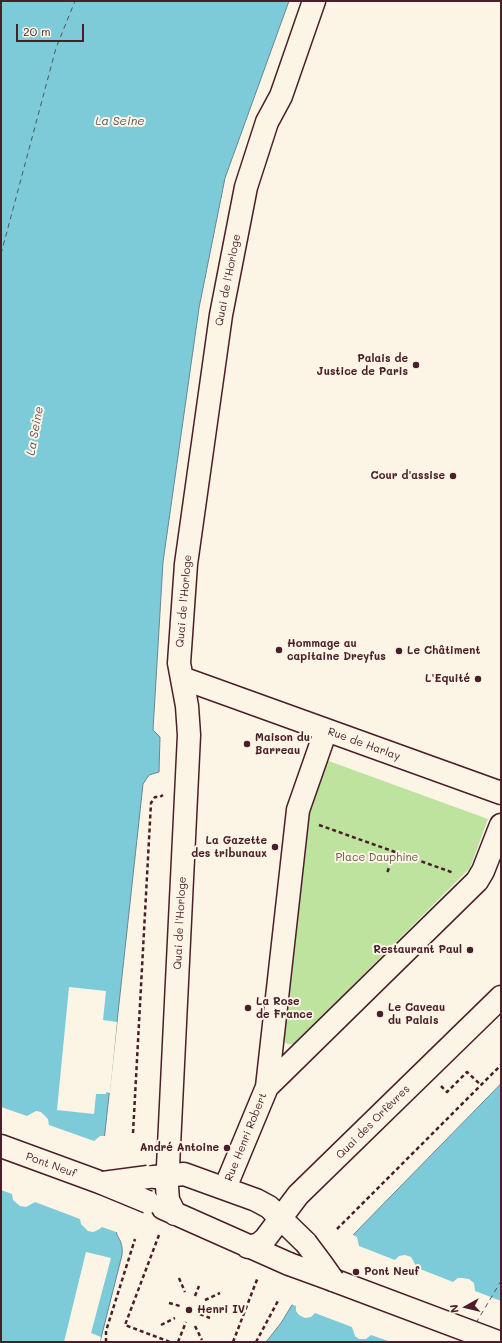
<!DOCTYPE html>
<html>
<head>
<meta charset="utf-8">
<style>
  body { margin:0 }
  #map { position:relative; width:502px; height:1343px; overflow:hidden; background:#fcf5e5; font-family:Mali,sans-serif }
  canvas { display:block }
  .frame { position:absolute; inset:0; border:2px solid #4a1f2b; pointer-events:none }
  .north { position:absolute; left:446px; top:1287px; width:40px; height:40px; -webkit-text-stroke:3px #fcf5e5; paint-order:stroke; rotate:262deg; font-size:11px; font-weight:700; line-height:16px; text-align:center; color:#4a1f2b }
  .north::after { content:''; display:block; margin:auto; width:14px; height:18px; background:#4a1f2b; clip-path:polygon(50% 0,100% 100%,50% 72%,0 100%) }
  .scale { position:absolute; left:16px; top:24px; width:68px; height:18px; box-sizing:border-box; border:2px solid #4a1f2b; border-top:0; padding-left:5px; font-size:12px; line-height:14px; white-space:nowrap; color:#4a1f2b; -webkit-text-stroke:3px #fcf5e5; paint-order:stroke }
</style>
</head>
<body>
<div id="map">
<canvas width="502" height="1343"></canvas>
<div class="frame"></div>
<div class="north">N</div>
<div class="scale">20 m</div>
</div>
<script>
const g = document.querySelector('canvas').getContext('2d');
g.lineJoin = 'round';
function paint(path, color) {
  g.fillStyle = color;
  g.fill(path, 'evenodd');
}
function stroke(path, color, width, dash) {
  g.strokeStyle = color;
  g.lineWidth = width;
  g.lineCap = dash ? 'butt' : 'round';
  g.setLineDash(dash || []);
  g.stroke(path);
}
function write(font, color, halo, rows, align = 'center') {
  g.font = font + ' Mali,sans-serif';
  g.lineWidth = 4;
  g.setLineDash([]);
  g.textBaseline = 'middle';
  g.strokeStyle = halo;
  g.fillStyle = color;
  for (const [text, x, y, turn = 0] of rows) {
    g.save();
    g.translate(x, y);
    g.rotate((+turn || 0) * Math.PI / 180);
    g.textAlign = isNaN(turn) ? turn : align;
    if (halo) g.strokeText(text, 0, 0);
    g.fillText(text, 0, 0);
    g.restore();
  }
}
const green = new Path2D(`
  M326 760 488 819 470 868 294 1044C288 1045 285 1044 283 1038L308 812Z`);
const water = new Path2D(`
  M1 1H289L225 178 199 308 163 562 153 730 160 737 159 772 149 775 143 784 104 1141 117 1235C121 1241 123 1247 122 1255L100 1342H1Z
  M501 1084V1342H266L281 1323 292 1305 353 1235Z`);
const pier = new Path2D(`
  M69 987 106 991 103 1020 117 1022 110 1093 106 1092V1094H96L94 1114 57 1110Z
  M1 1107 27 1116 36 1111 41 1112 48 1119 49 1125 94 1141 100 1136H107L119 1233 102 1227 98 1230 93 1232 88 1231 81 1224 80 1219 35 1202 26 1207 20 1206 13 1200 12 1194 1 1190Z
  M351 1234 357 1237 359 1246 395 1260 399 1256 405 1255 411 1257 415 1264V1267L453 1282 458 1278H463L469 1279 474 1283 475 1291 501 1301V1342H391L371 1335 366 1339H359L355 1336 352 1327 315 1313 311 1317 305 1318 299 1315 296 1311V1306L291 1304Z
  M86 1252 111 1258 91 1333 101 1337 100 1342H64Z`);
const ferry = new Path2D(`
  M1 254 56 48 75 1
  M476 1323 501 1281`);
const path = new Path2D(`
  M319 825 395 852 387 873
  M395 852 454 873
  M441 1086 447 1092 467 1072 481 1085
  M133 1133 151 803 155 797H160L163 795
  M337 1229 501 1065
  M159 1235 125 1325 170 1342
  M179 1278 185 1292
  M195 1296 199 1286
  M205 1300 220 1293
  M169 1303 180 1306
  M200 1314 210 1318
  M161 1325 175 1318
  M195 1326 202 1340
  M106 1342V1331L135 1239
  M178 1342 186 1322
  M233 1342 258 1277
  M256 1342 279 1299`);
const minor = new Path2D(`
  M182 678 501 793
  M267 1087 477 881 483 871 501 825
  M1 1146 102 1183
  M154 1177 184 1174 256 1200 269 1207 306 1243
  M225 1188 267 1087 298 810 326 730
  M163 1208 289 1264
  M175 1214 168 1200 167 1187 189 735 187 706 179 663 186 564 221 315 246 187 267 122 281 96 314 1
  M248 1247 259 1244 265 1239 298 1195 501 997
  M333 1280 498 1342`);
const minorBridge = new Path2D(`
  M102 1183 148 1202
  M103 1183 148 1177
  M306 1243 321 1263 333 1280
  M289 1264 333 1280`);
const markers = [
  [416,365,4,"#4a1f2b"],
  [453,476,4,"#4a1f2b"],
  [279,650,4,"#4a1f2b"],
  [399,651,4,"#4a1f2b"],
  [478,679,4,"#4a1f2b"],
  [247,744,4,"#4a1f2b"],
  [275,847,4,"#4a1f2b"],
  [470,950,4,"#4a1f2b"],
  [248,1008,4,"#4a1f2b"],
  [380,1014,4,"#4a1f2b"],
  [227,1148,4,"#4a1f2b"],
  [356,1272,4,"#4a1f2b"],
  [189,1310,4,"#4a1f2b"]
];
const streetNames = [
  ["Quai de l'Horloge",228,280,-79],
  ["Quai de l'Horloge",184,601,-85],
  ["Rue de Harlay",364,744,20],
  ["Quai de l'Horloge",180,923,-87],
  ["Quai des Orfèvres",373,1122,-45],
  ["Rue Henri Robert",246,1137,-68],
  ["Pont Neuf",51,1165,20]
];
const poiNames = [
  ["Palais de",408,359,"right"],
  ["Justice de Paris",408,372,"right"],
  ["Cour d'assise",445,476,"right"],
  ["Hommage au",287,644],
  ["capitaine Dreyfus",287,657],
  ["Le Châtiment",407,651],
  ["L'Equité",470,679,"right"],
  ["Maison du",255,738],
  ["Barreau",255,751],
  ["La Gazette",267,841,"right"],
  ["des tribunaux",267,854,"right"],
  ["Restaurant Paul",462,950,"right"],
  ["La Rose",256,1002],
  ["de France",256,1015],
  ["Le Caveau",388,1008],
  ["du Palais",388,1021],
  ["André Antoine",219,1148,"right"],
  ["Pont Neuf",364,1272],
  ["Henri IV",197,1310]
];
const parkNames = [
  ["Place Dauphine",377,858]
];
const waterNames = [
  ["La Seine",120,121],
  ["La Seine",35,431,-80]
];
paint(green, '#bee39e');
paint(water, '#7dcbd9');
stroke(water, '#698693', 1);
paint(pier, '#fcf5e5');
stroke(ferry, '#59535f', 1, [5, 4]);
stroke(minor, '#4a1f2b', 25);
stroke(path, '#4a1f2b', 2.5, [4, 3]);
stroke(minor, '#fcf5e5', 22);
stroke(minorBridge, '#4a1f2b', 25, []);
stroke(minorBridge, '#fcf5e5', 22);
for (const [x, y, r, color] of markers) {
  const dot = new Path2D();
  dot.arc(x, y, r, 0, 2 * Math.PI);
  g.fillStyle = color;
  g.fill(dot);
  stroke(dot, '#fcf5e5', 1.5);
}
write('11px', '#4a1f2b', '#fcf5e5', streetNames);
write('bold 11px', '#4a1f2b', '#fcf5e5', poiNames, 'left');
write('11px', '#675048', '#fcf5e5', parkNames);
write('italic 12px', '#59535f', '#fcf5e5', waterNames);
</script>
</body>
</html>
